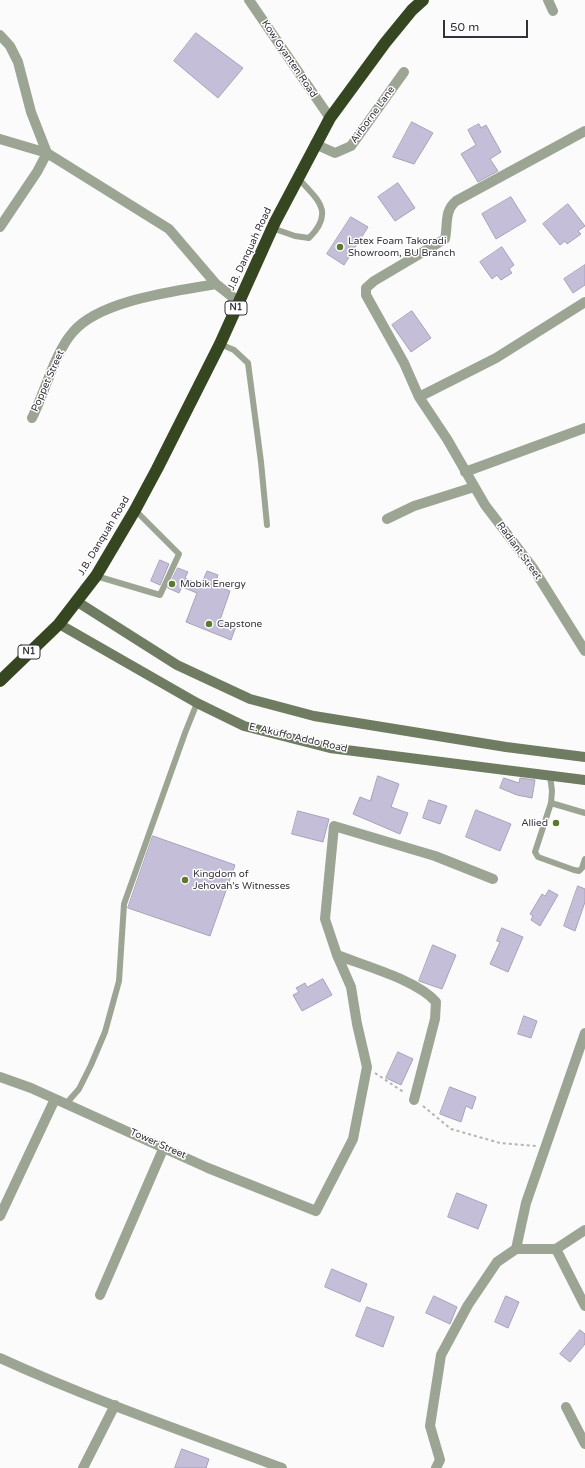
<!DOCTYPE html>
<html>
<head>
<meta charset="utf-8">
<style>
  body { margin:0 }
  #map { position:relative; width:585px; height:1468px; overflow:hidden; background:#fbfbfb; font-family:"Varela Round",sans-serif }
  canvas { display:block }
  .scale { position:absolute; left:443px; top:20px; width:85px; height:18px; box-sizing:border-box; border:2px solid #34313b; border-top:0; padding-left:5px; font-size:12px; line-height:14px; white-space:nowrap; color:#34313b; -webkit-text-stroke:3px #fff; paint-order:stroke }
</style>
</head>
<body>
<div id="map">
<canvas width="585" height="1468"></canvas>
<div class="scale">50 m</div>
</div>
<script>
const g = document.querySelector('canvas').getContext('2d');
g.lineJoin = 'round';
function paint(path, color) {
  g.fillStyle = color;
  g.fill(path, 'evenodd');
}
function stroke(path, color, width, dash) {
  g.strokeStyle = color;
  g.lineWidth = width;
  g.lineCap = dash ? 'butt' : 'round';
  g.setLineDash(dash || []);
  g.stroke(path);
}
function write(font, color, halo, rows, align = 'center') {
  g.font = font + ' "Varela Round",sans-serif';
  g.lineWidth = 3;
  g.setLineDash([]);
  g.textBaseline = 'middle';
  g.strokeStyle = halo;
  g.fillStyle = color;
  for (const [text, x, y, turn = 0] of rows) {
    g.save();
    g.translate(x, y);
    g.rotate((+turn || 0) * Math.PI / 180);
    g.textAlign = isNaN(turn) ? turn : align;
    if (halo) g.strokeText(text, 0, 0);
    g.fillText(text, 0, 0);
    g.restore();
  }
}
const building = new Path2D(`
  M196 33 243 68 218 98 174 61Z
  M412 122 433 133 414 164 393 157Z
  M479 124 481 128 486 125 501 152 490 159 498 171 478 182 461 154 476 145 468 130Z
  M398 183 415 208 395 221 378 197Z
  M511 197 526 221 496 239 482 214Z
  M568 204 585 226 578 231 581 234 567 244 565 241 560 245 543 224Z
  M351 217 368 227 344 265 327 254Z
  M502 247 514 265 509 269 512 273 501 280 497 275 492 279 480 262Z
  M585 265V285L573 293 564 279Z
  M412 311 431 338 411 352 392 325Z
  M160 560 169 564 160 585 151 581Z
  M178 568 188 572 185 578 201 585 207 571 218 575 215 585 230 591 220 620 236 626 231 640 186 622 197 593 182 587 179 593 168 588Z
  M378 776 399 784 391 807 408 813 400 834 353 814 360 797 370 801Z
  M504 778 519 783 520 778 535 780 532 798 517 795 500 788Z
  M429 800 447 806 440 824 423 818Z
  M476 810 511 824 500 851 466 837Z
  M298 811 329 819 323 842 292 834Z
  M153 836 235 865 210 936 128 908Z
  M578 886 585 889V902L575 931 564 926Z
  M549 890 558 895 540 926 531 920 533 916 530 914 542 894 545 896Z
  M502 928 523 937 508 972 490 964 500 942 497 941Z
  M433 945 456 955 442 989 419 981Z
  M323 979 332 995 302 1011 293 995 299 992 296 988 305 983 307 987Z
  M524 1016 537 1021 531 1038 518 1034Z
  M398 1052 413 1059 401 1085 386 1078Z
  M450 1087 476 1097 472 1109 466 1106 461 1122 440 1114Z
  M457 1193 487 1205 478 1229 448 1217Z
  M332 1269 367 1284 360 1302 325 1287Z
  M434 1296 457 1307 450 1324 426 1313Z
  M506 1296 519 1302 508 1328 495 1322Z
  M367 1307 394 1317 383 1347 356 1336Z
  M580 1330 585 1334V1344L570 1362 560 1354Z
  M182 1449 209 1459 206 1468H175Z`);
const path = new Path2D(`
  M375 1073 405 1093
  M423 1106 451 1129 500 1143 536 1146`);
const lane = new Path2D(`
  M272 228 295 236 309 238C335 212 318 200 298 178
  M220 344 234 350 248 363 261 462 267 525
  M96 576 160 595 179 554 135 510
  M550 776 552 791 551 803
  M585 813 551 803 535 852 538 857 574 870 579 871 582 868 585 859
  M65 1105 79 1089 91 1065 105 1032 119 981 124 904 185 733 197 703`);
const street = new Path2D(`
  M249 0 330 118
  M548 0 553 11
  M0 35 10 46 18 62 31 112 47 153 169 229 216 284 239 302
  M0 139 47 153 37 172 0 227
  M315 144 335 153 351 146 404 72
  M585 302 496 358 419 397 447 439 485 505 533 568 585 651
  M419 397 404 363 366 295V288L374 281 445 239C448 225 444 211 456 201L585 131
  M32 418C45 392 55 352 73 332 100 300 176 291 216 284
  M465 472 585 428
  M387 519 414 506 474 487
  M337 955C365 966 417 980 436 1002L435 1019 414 1100
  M585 1033 526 1203 516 1249H556L585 1230
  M0 1077 31 1088 208 1168 316 1211 353 1139 367 1067 357 1024 351 987 337 955 325 919 334 826 435 856 493 879
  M0 1216 55 1099
  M556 1249 585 1306
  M100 1295 164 1147
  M0 1358C92 1400 188 1433 282 1468
  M566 1407 585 1444
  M83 1468 115 1405
  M436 1468 440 1460 430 1426 441 1355 468 1305 497 1262 516 1249`);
const secondary = new Path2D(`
  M76 601 177 665 250 699 314 716 506 747 585 757
  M59 624 197 703 244 726 330 748 585 780`);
const highway = new Path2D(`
  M0 681 59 624 96 576 135 510 157 469 220 344 275 222 330 118 385 43 412 10 423 0`);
const markers = [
  [340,247,4,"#5b792f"],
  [172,584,4,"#5b792f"],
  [209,624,4,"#5b792f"],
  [556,823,4,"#5b792f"],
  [185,880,4,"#5b792f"]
];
const shields = [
  [236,308,22],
  [29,652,22]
];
const shieldNames = [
  ["N1",236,308],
  ["N1",29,652]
];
const streetNames = [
  ["Kow Gyanten Road",289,59,56],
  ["Airborne Lane",373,115,-54],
  ["J.B. Danquah Road",250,249,-65],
  ["Poppet Street",48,381,-66],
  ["J.B. Danquah Road",104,536,-59],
  ["Radiant Street",519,551,54],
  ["E. Akuffo Addo Road",298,738,13],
  ["Tower Street",158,1144,24]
];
const poiNames = [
  ["Latex Foam Takoradi",348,241],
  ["Showroom, BU Branch",348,253],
  ["Mobik Energy",180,584],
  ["Capstone",217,624],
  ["Allied",548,823,"right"],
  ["Kingdom of",193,874],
  ["Jehovah's Witnesses",193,886]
];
paint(building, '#c5bed9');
stroke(building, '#a8a1bb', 1);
stroke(path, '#b4b3b6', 2, [3, 3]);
stroke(lane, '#9ca593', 6);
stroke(street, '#9ca593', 10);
stroke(secondary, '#6f7c61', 10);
stroke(highway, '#364620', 12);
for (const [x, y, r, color] of markers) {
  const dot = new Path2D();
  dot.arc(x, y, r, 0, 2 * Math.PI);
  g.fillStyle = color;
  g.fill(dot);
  stroke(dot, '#fff', 1.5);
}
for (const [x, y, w] of shields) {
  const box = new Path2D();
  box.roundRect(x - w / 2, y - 7, w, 14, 3);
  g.fillStyle = '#fff';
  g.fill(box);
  stroke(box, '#34313b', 1);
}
write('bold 9px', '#34313b', null, shieldNames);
write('10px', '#34313b', '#fff', streetNames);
write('10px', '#34313b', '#fff', poiNames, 'left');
</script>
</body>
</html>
